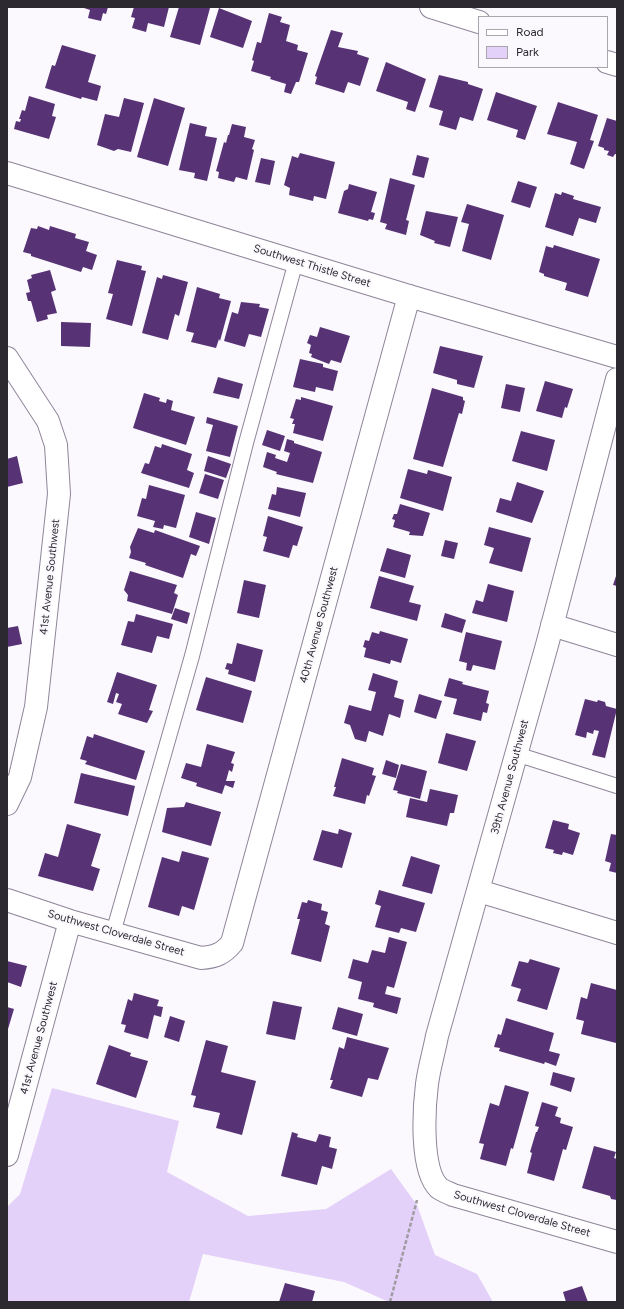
<!DOCTYPE html>
<html>
<head>
<meta charset="utf-8">
<style>
  body { margin:0 }
  #map { position:relative; width:624px; height:1309px; overflow:hidden; background:#fbf9fd; font-family:Figtree,sans-serif }
  canvas { display:block }
  .frame { position:absolute; inset:0; border:8px solid #2d2931; pointer-events:none }
  .legend { position:absolute; left:478px; top:16px; width:130px; height:52px; box-sizing:border-box; background:#fbf9fd; border:1px solid #a9a6ab; margin:0; padding:5px 7px; list-style:none; font-size:12px; color:#2d2931 }
  .legend li { display:flex; align-items:center; gap:8px; height:20px }
  .legend b { width:20px; border:1px solid #a9a6ab }
</style>
</head>
<body>
<div id="map">
<canvas width="624" height="1309"></canvas>
<div class="frame"></div>
<ul class="legend">
<li><b style="height:5px;background:#fff"></b>Road</li>
<li><b style="height:11px;background:#e4d1f9"></b>Park</li>
</ul>
</div>
<script>
const g = document.querySelector('canvas').getContext('2d');
g.lineJoin = 'round';
function paint(path, color) {
  g.fillStyle = color;
  g.fill(path, 'evenodd');
}
function stroke(path, color, width, dash) {
  g.strokeStyle = color;
  g.lineWidth = width;
  g.lineCap = dash ? 'butt' : 'round';
  g.setLineDash(dash || []);
  g.stroke(path);
}
function write(font, color, halo, rows, align = 'center') {
  g.font = font + ' Figtree,sans-serif';
  g.lineWidth = 4;
  g.setLineDash([]);
  g.textBaseline = 'middle';
  g.strokeStyle = halo;
  g.fillStyle = color;
  for (const [text, x, y, turn = 0] of rows) {
    g.save();
    g.translate(x, y);
    g.rotate((+turn || 0) * Math.PI / 180);
    g.textAlign = isNaN(turn) ? turn : align;
    if (halo) g.strokeText(text, 0, 0);
    g.fillText(text, 0, 0);
    g.restore();
  }
}
const green = new Path2D(`
  M52 1088 179 1121 167 1172 248 1216 326 1209 391 1169 417 1205 435 1255 477 1274 493 1302H389L344 1282 203 1254 189 1302H7V1207L20 1194Z`);
const building = new Path2D(`
  M81 7H108L106 14 103 13 101 21 88 18 90 10Z
  M134 7H169L164 27 148 23 146 32 132 28 135 18 131 17Z
  M179 7 210 8 200 45 170 37Z
  M219 8 252 21 243 48 210 37Z
  M269 13 282 17 280 22 290 25 286 41 298 45 297 50 308 53 299 82H296L291 94 284 92 286 84 270 79 271 77 251 71 254 61 252 60 257 42 261 43Z
  M331 30 343 33 338 47 358 51 357 54 369 58 360 86 348 82 344 93 315 84 317 77 315 76Z
  M62 45 96 55 88 82 101 86 97 101 82 97 81 99 45 88 52 65 55 66Z
  M386 62 426 79 415 112 406 109 408 102 376 91Z
  M439 75 468 82V84L483 89 473 121 460 117 456 130 439 125 443 111 429 107Z
  M496 92 537 106 525 140 516 137 518 130 487 120Z
  M29 96 55 104 52 116 56 117 49 139 14 129 16 121 20 122 21 119H19L22 110 25 111Z
  M124 98 144 103 131 152 118 149 114 151 97 145 105 114 119 117Z
  M154 98 185 108 168 166 137 157Z
  M558 102 598 115 590 140 594 141 584 169 570 164 577 142 547 134Z
  M607 118 617 121V154H615L613 157 607 155 609 151 604 150V148L598 146Z
  M190 123 207 127 205 136 217 138 207 181 194 178 195 173 179 170Z
  M232 124 246 127 244 137 255 140 252 149 254 150 247 180 236 177 234 182 218 178 219 172 216 171 224 142 226 143 228 135H229Z
  M300 153 335 162 326 199 314 196 313 201 289 195 290 188 284 185 292 156 298 158Z
  M417 155 429 158 424 178 412 175Z
  M261 158 275 161 270 185 255 182Z
  M390 178 415 185 406 220 409 221 406 235 385 229 387 224 380 222Z
  M518 181 537 187 530 208 511 202Z
  M349 184 377 192 371 212 375 213 373 220 369 219 368 221 338 213 344 191 348 189Z
  M562 192 574 196 573 199 601 207 596 223 579 218 573 236 545 227 555 193 561 195Z
  M467 204 504 215 491 260 462 251 469 224 461 222Z
  M426 211 458 217 450 247 434 243 435 241 420 235Z
  M38 226 49 230 50 226 76 234 75 238 89 242 86 251 97 255 92 270 83 267 81 272 31 256V254L23 252 31 228 37 229Z
  M554 245 600 259 588 297 565 290 567 283 544 276V274L539 272 546 246 553 248Z
  M117 260 142 266 141 270 146 271 132 326 106 319 113 294 108 293Z
  M50 270 56 290 51 292 57 313 47 315 48 319 37 322 31 301H28L26 293 30 292 27 280 32 278 31 275Z
  M163 275 188 282 179 316 175 314 168 340 142 333 157 277 162 279Z
  M197 287 220 294 219 298 231 301 220 341 219 339 216 348 191 342 194 333 186 331Z
  M241 302 260 304 259 307 269 309 261 337 249 334 245 347 224 341 232 312 238 314Z
  M61 322 91 323 90 347 61 346Z
  M320 327 350 336 341 363 331 360 329 364 311 357 312 354 309 353 311 345 307 343 310 335 317 337Z
  M440 346 483 356 474 388 457 384V380L433 373Z
  M300 359 323 364V367L338 371 333 391 316 387 315 392 293 387Z
  M218 377 243 384 239 399 213 393Z
  M545 381 573 389 567 408 565 407 562 418 536 411Z
  M506 384 525 388 520 412 501 408Z
  M432 388 463 397V400L465 401 462 414 459 413 443 467 413 459Z
  M144 393 160 398 159 401 166 403 167 399 173 401 171 410 195 417 186 445 133 428Z
  M301 397 333 406 323 441 293 433 295 424H292L294 419 290 418 296 399 301 400Z
  M207 417 238 426 230 457 206 451 213 425 206 423Z
  M267 430 285 436 280 451 262 445Z
  M521 431 555 440 547 471 512 461Z
  M287 439 294 441V443L322 452 313 483 276 474 277 472 263 467 267 452 276 455 275 458 287 462 290 453 284 451Z
  M162 444 192 454 187 470 194 473 189 488 141 473 145 463 149 464 155 446 161 448Z
  M17 456 23 483 7 487V459Z
  M208 456 231 464 226 478 204 471Z
  M408 469 427 474 428 470 452 477 443 511 400 498Z
  M205 474 224 480 218 499 199 493Z
  M517 482 544 491 532 523 496 512 500 498 511 501Z
  M149 485 185 495 176 528 164 525 163 529 153 527 155 521 137 516 142 498 146 499Z
  M277 487 306 493 300 517 268 509 272 494 276 495Z
  M400 504 430 513 423 536 409 535 410 532 393 527 395 520 392 519 394 514H397Z
  M196 512 216 518 209 544 189 537Z
  M268 516 303 527 297 546 293 545 289 558 263 551 267 537 263 536Z
  M489 527 531 538 522 572 489 563 494 548 484 545Z
  M138 528 154 533 155 530 200 546 196 556 191 554 183 578 145 565 146 563 129 558 131 552 130 547Z
  M445 540 458 543 454 559 441 556Z
  M387 548 411 555 405 578 380 571Z
  M130 571 177 585 174 593 178 595 172 614 127 601 128 595 124 590Z
  M617 573V586L613 585Z
  M379 576 414 586 409 602 421 605 417 621 370 608Z
  M244 580 266 585 259 618 237 613Z
  M488 584 514 591 507 622 472 613 476 600 483 602Z
  M175 608 190 613 187 624 171 619Z
  M445 613 466 620 462 633 441 627Z
  M136 614 173 624 169 639 157 636 152 653 121 645 128 621 134 622Z
  M18 626 22 644 7 647V628Z
  M380 631 408 639 401 663 391 660 390 664 364 657 366 648 363 647 365 640 369 641 372 632 379 634Z
  M466 632 502 641 495 670 473 665 471 671 466 670 467 663 459 661Z
  M237 643 263 650 255 682 228 674 229 670 225 669 227 663 232 664Z
  M117 672 157 685 149 710 153 711 147 723 118 714 122 704 116 702 119 694 116 693 113 704 107 702Z
  M373 673 398 681 394 697 404 700 400 718 389 714 383 736 369 731 366 742 355 739 350 725 344 723 349 705 371 711 376 692 368 690Z
  M206 677 252 691 243 723 196 710Z
  M449 678 463 682 462 684 489 691 486 703 489 704 487 713 483 712 481 721 453 714 457 699 444 696Z
  M419 694 442 701 436 719 414 712Z
  M585 699 597 702 598 700 605 702 606 706 617 709 605 758 592 755 599 731 594 730 593 734 587 732 586 738 575 735Z
  M446 733 476 741 467 771 438 763Z
  M94 734 145 751 136 780 85 764 87 761 80 759 87 736 93 738Z
  M207 744 235 752 231 763 234 764 232 772 229 770 226 781H235L233 788 225 785 222 794 196 786 197 783 181 778 186 763 201 767Z
  M342 758 374 768 372 775 376 776 369 796 367 795 365 804 333 796 336 787H334Z
  M386 760 399 765 396 778 382 774Z
  M401 764 427 771 420 799 397 793 398 791 393 790Z
  M81 773 135 786 128 816 74 803Z
  M430 789 458 795 454 813H450L447 826 406 817 410 798 427 802Z
  M186 802 221 812 211 846 162 832 167 808 184 807Z
  M553 820 569 824 568 829 580 833 573 855 563 852 562 855 553 853 554 850 545 848Z
  M67 824 101 834 91 866 100 869 93 891 38 876 45 853 58 857Z
  M339 829 352 833 342 868 313 860 322 830 338 834Z
  M611 834 617 835V873L609 871 611 863 605 861Z
  M182 851 209 858 194 910 182 906 179 916 148 907 162 857 179 862Z
  M411 856 440 865 432 894 402 886Z
  M379 890 425 903 416 932 401 928 399 933 375 927 381 906 375 904Z
  M308 900 322 904 321 910 328 912 325 924 330 926 321 962 291 954 300 919H297L302 902 307 903Z
  M389 937 407 942 394 988 387 986 385 994 401 998 397 1014 373 1007 374 1003 358 999 362 982 348 978 353 959 368 963 372 950 385 953Z
  M530 959 560 968 547 1010 517 1001 521 989 511 986 519 961 528 963Z
  M7 961 27 966 21 987 7 982Z
  M591 983 617 990 616 1043 581 1034 584 1021 576 1019 581 997 587 999Z
  M134 993 159 1000 157 1006 163 1007 161 1017 154 1015 148 1039 124 1032 126 1025 121 1024 128 999 132 1001Z
  M273 1001 302 1007 295 1040 266 1034Z
  M7 1007 14 1009 8 1029H7Z
  M338 1007 363 1014 357 1036 332 1029Z
  M170 1016 185 1021 179 1042 164 1037Z
  M506 1018 554 1033 549 1051 560 1054 556 1066 545 1062 544 1064 499 1051 500 1048 494 1047 498 1034 501 1035Z
  M347 1037 389 1048 378 1080 368 1078 362 1097 330 1088 333 1080H330L339 1047 344 1049Z
  M206 1040 228 1046 221 1072 256 1081 242 1135 216 1128 220 1113 193 1107 196 1096 191 1095Z
  M109 1045 131 1053 130 1056 148 1061 136 1098 96 1084Z
  M553 1072 575 1078 571 1092 550 1085Z
  M505 1085 529 1092 513 1149 511 1148 506 1166 480 1159 484 1144 479 1143 490 1103 499 1106Z
  M542 1102 558 1107 555 1116 561 1118 560 1123 573 1127 566 1150 563 1149 554 1181 527 1173 532 1153 530 1152 536 1132H537L539 1127 535 1126Z
  M292 1132 298 1134 297 1137 316 1142 319 1134 331 1137 329 1147 337 1149 332 1169 322 1166 317 1185 281 1176Z
  M594 1146 616 1152 614 1158 617 1159V1200L611 1199 610 1196 582 1188Z
  M285 1283 315 1291 312 1302H279Z
  M582 1286 588 1302H566L563 1292Z`);
const path = new Path2D(`
  M390 1302 417 1200`);
const lane = new Path2D(`
  M516 754 617 786
  M113 933 192 656 246 443 296 261`);
const street = new Path2D(`
  M431 7 479 22
  M607 62 617 65
  M7 358 48 421 56 445 59 494 36 707 20 777 7 804
  M617 379 547 645 437 1036C434 1052 429 1068 427 1084 424 1108 420 1170 439 1188 443 1191 449 1193 453 1195L617 1242
  M552 625 617 645
  M479 891 617 933
  M7 900 70 921 201 958C215 957 223 954 232 943L409 296
  M7 1155 70 921`);
const secondary = new Path2D(`
  M7 173 409 296 617 357`);
const streetNames = [
  ["Southwest Thistle Street",312,266,17],
  ["41st Avenue Southwest",50,577,-84],
  ["40th Avenue Southwest",319,625,-75],
  ["39th Avenue Southwest",510,777,-75],
  ["Southwest Cloverdale Street",116,933,16],
  ["41st Avenue Southwest",39,1038,-75],
  ["Southwest Cloverdale Street",522,1214,16]
];
paint(green, '#e4d1f9');
paint(building, '#573376');
stroke(lane, '#8e8599', 16);
stroke(street, '#8e8599', 24);
stroke(secondary, '#8e8599', 24);
stroke(path, '#9f9ca2', 2.5, [4, 2]);
stroke(lane, '#fff', 14);
stroke(street, '#fff', 22);
stroke(secondary, '#fff', 22);
write('11px', '#2d2931', '#fbf9fd', streetNames);
</script>
</body>
</html>
